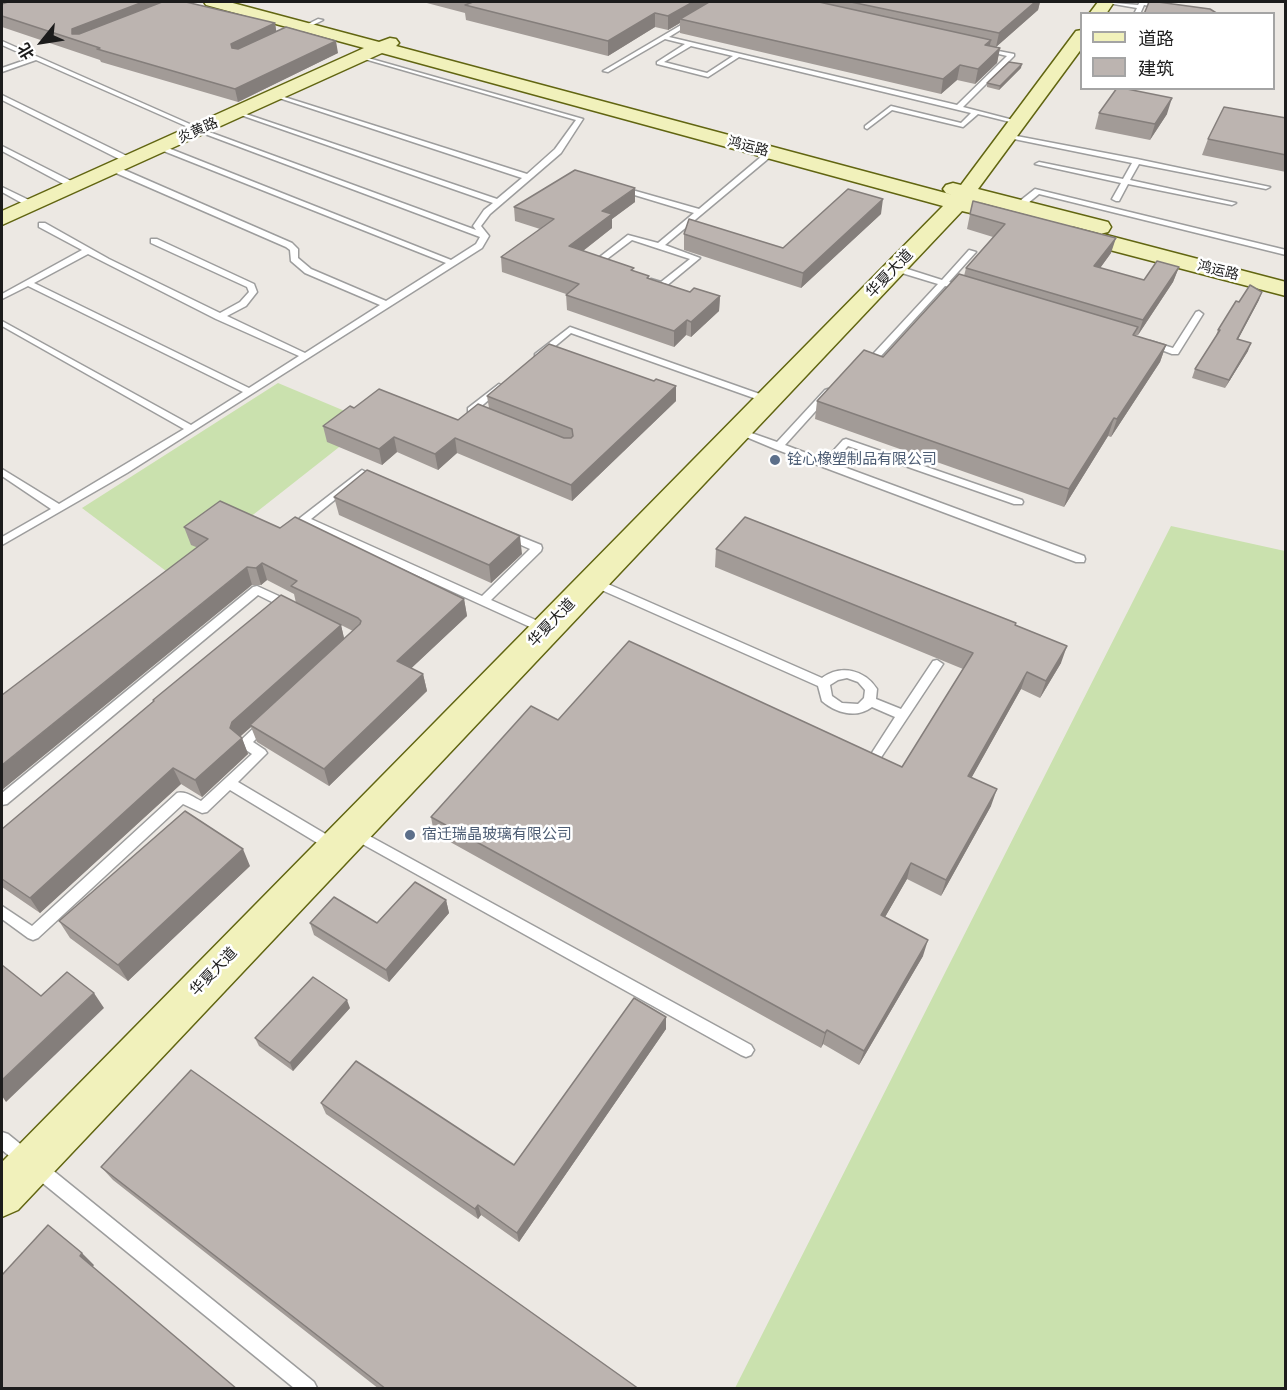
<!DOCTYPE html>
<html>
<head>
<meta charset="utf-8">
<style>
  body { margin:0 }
  #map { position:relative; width:1287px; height:1390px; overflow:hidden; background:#ece8e3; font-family:Signika,"Noto Sans SC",sans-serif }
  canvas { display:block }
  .frame { position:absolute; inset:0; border:3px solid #1c1c1c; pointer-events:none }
  .legend { position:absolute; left:1080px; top:12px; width:195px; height:78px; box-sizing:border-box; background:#fff; border:2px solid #a4a4a4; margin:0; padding:8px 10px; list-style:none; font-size:18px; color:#1c1c1c }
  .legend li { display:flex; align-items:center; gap:12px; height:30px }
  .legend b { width:30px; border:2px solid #a4a4a4 }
  .north { position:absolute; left:12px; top:12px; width:60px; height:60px; -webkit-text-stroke:4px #fff; paint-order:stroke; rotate:240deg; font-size:16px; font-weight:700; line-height:24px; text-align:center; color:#1c1c1c }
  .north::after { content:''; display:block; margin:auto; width:21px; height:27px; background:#1c1c1c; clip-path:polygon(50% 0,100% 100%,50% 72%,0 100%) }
</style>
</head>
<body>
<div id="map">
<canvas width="1287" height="1390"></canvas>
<div class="frame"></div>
<ul class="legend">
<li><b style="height:8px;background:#f1f1bb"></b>道路</li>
<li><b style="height:16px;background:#bcb4b0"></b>建筑</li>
</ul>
<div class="north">北</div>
</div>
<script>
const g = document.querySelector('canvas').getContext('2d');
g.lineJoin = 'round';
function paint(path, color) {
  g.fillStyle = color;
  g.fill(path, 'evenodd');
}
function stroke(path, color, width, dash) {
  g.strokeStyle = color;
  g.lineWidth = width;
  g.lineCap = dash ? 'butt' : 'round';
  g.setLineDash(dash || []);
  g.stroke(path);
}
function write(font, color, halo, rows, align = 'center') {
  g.font = font + ' Signika,"Noto Sans SC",sans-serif';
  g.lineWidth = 5;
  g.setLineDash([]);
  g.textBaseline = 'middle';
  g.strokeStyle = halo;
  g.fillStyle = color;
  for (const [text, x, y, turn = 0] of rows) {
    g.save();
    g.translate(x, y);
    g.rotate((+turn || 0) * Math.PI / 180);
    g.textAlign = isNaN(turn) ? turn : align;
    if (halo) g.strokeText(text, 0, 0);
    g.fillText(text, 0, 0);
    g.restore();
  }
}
const grass = new Path2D(`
  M278 383 371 422 174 577 82 508Z
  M1171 526 1285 551V1388H735Z`);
const lane = new Path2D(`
  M1102 2 1138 5 1140 2 1165 6 1162 8 1144 5 1140 14H1134L1137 8Z
  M693 18 695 21 669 37 957 105 1007 56 983 50V48L1014 54V56L963 107 1021 122 1018 124 978 114 963 127 892 110 867 129 865 128V126L891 106 961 123 971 113 739 57 708 77 657 64V62L685 44 665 39 608 72 603 71ZM691 46 733 56 707 73 664 62Z
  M318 19 323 20 301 31 296 30Z
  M2 41 201 129 476 230 473 226 484 210 493 203 235 113 240 112 497 199 522 178 273 96 278 95 527 174 555 149 576 120 361 58V56L583 119 561 153 490 214 481 226 489 236 482 248 127 473 2 545V537L51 509 2 476V469L59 504 184 429 2 326V321L191 425 243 392 28 286 2 299V294L82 250 39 227V223H45L109 259 220 313 240 302 249 292 247 287 151 243V239H157L254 284 257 292 246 306 227 316 305 353 380 305 305 273 291 261 290 250 286 247 116 173V169H122L292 243 298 249V258L311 269 386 301 446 263 156 148 163 146 451 260 476 244 480 237 197 131 36 60 2 72V68L31 58 2 45ZM88 254 216 319 299 356 249 388 34 283Z
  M2 95 133 159 134 161 127 163 2 100Z
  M1006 134 1137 159 1270 187 1266 189 1139 164 1130 180 1236 203 1232 205 1128 184 1119 201H1116L1112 199 1121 183 1035 164 1039 162 1123 179 1132 163 1009 138 1005 136Z
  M2 146 77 184 78 186 71 188 2 151Z
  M768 151 775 153 665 245 700 258 665 287H659L647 282 651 279 661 282 690 259 632 240 603 262 605 264 604 266 592 263 628 235 658 243 694 213 618 190V186L699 209Z
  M2 187 35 203 36 205 29 207 2 192Z
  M1035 189 1286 250V255L1039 194 1022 208H1016V204Z
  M969 250 976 252 949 282 967 287V291L945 286 880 357H874V353L938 284 892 270V266H898L942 280Z
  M1199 311 1203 314 1178 354H1172L1146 344 1150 341 1173 348 1196 312Z
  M570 327 771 398 773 400 768 403 765 402 571 333 541 358H535V354Z
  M499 384 504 387 478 409 482 412 480 414 468 412V408Z
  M828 389 831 390V394L785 445 825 460 843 440 846 439 1022 500 1023 502 1022 504H1014L848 446 833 463 1084 556 1085 559 1084 562H1076L775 449 732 431 734 429H740L777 442 825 390Z
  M362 470 381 480 376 483 363 477 311 519 482 596 530 549 501 536 500 534 501 532H509L541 545 542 548 541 551 491 600 549 626 551 629 549 632H541L300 522 299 520 300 518Z
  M592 577 822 678C841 664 865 670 877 689L876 699 901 709 933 661 937 660 943 664 876 765H868L866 762 895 717 872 707C856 719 836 713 822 701L818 686 588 584 586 581ZM847 678 858 682 865 690 864 698 858 704 842 703 832 696 830 685 838 680Z
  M257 586 294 603 296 606 294 609H286L258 595 7 804 2 805V793L253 587Z
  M265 719 269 721 271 724 253 742 265 750 267 753 238 782 339 842 341 846 339 850 334 851 329 850 230 790 207 812 202 813 183 804 38 938 33 940 28 938 2 919V906L32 926 177 793C186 791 193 797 201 801L252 754 240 746 238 743 261 721Z
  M353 827 751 1045 754 1050 751 1055 746 1057 741 1055 348 836 346 832 348 828Z
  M2 1132 8 1134 314 1382 317 1388H294L2 1150Z`);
const secondary = new Path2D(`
  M204 2H229L379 42 390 38 396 39 399 43 396 46 953 195 946 193 943 189 946 185 953 183 961 185 1076 31 1082 30V48L978 189 1108 222 1111 227 1108 232 1100 234 971 200 983 203 986 208 983 213 975 214 962 211 18 1210 2 1217V1162L943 206 382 53 2 225V211L364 48 206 5Z
  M1098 2H1114L1106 14H1089Z
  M1072 226 1286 282V296L1064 238 1061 233 1064 228Z`);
const wall = new Path2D(`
  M2 2 275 23 276 31 338 53 238 102 101 62 100 60 2 27Z
  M423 2H1040L1038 10 996 47 990 46 1000 48 997 63 975 84 957 80 941 94 680 33V23L668 30 655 27 608 56 466 20 465 13Z
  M1021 68 999 90 987 87V83Z
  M1099 113 1167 114 1150 140 1095 129Z
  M1286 118V172L1202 155 1208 139Z
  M635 202 612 219V228L583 251 634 271 649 278 690 292 720 296 719 311 691 337 686 335 674 347 567 310 566 294 502 272 501 257 540 229 515 221 514 207Z
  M881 214 801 288 684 250V234L783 248Z
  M970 214 1111 253 1100 268 1144 280 1179 267 1173 282 1138 335H1135V336L1166 345 1160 362 1111 437 1108 436 1064 507 815 419 817 401 883 357 964 276 966 268 993 237 967 229Z
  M1259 300 1238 339 1248 351 1225 388 1192 378 1195 369 1215 338 1218 330 1239 302Z
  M654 381 676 386V401L572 501 457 453 438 470 397 452 382 465 327 442 323 426 354 408 458 420 489 408 487 396Z
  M334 497 522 554 491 583 339 515Z
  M184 527 280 528 464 599 467 616 411 668 423 674 427 691 329 786 257 742 251 727 241 736 248 754 202 797 181 784 40 913 2 887V829L153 702V700L296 603 294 594 267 580 261 585H252L196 547 191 545ZM323 616 353 631 344 639 341 625Z
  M716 549 1016 625 1061 663 1040 698 1021 689 971 778 991 806 941 896 907 879 885 917 923 956 859 1065 823 1044 821 1048 434 833 431 817 558 720 902 767 963 669 715 567Z
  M250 866 128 981 70 938 59 921Z
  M446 900 449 913 389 982 314 935 310 923H377Z
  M350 1008 293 1071 259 1046 255 1038Z
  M666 1017V1029L519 1242 481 1215 478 1219 326 1114 321 1103 514 1165Z
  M101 1167 639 1389H379L113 1180Z`);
const shadedWall = new Path2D(`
  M143 2H162L78 41 72 34V29Z
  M693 2H716L680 19V23L668 30V16Z
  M1035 2H1040L1038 10 996 47 999 33Z
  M655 13V27L608 56V41Z
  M275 23 277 36 235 61 231 44Z
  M991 40 988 54 985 45Z
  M336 41 338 53 238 102 235 89Z
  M1000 48 997 63 975 84 978 69Z
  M1022 64 1021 68 999 90 1000 86Z
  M960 65 957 80 941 94 943 79Z
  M1172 98 1167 114 1150 140 1155 124Z
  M635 188V202L612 219V228L570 261 569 246 602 211Z
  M883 199 881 214 801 288 803 273Z
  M1116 238 1111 253 1090 282 1094 266Z
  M1179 267 1173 282 1138 335 1143 320Z
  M1262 292 1259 300 1234 347 1237 339Z
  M720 296 719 311 691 337V322Z
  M687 320 686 335 674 347V331Z
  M1251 343 1248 351 1225 388 1229 380Z
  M1166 345 1160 362 1111 437 1117 419Z
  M676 386V401L572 501 571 485Z
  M1114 418 1108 436 1064 507 1069 489Z
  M394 437 397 452 382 465 379 449Z
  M455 438 457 453 438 470 435 454Z
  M520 536 522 554 491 583 489 565Z
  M262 563 267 580 261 585 256 568Z
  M247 567 252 585 2 790V765Z
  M464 599 467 616 401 678 397 661Z
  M341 625 345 642 250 725 251 727 238 738H242L248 754 202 797 195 780 230 728 232 722Z
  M1067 646 1061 663 1040 698 1046 681Z
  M1027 672 1021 689 963 793 968 776Z
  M423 674 427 691 329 786 324 769Z
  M173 768 181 784 40 913 30 898Z
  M997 789 991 806 941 896 946 880Z
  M243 849 250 866 128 981 118 965Z
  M911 863 907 879 877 931 881 915Z
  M446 900 449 913 389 982 386 970Z
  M928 940 923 956 859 1065 864 1051Z
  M94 993 104 1008 6 1102 2 1096V1080Z
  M347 1000 350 1008 293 1071 290 1063Z
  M666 1017V1029L519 1242 517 1233Z
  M827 1030 823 1044 821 1048 825 1033Z
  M478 1205 481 1215 478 1219 475 1209Z
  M82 1253 94 1265 92 1268 80 1256Z`);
const building = new Path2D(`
  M8 2H143L72 29V34H79L162 2H186L275 23 231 44 232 48 238 49 286 27 336 41 235 89 97 49 100 48 2 16V4Z
  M473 2H693L668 16 655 13 608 41 465 5Z
  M709 2H819L991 40 985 45 1000 48 978 69 960 65 943 79 680 19Z
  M851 2H1035L999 33Z
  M1149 2H1158L1210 9 1218 14H1144Z
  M1009 62 1022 64 1000 86 987 83Z
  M1117 88H1122L1172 98 1155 124 1099 113Z
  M1224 107 1286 118V155L1208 139Z
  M575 170 635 188 602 211 612 214 569 246 634 268 631 270 649 276 647 278 690 292 694 288 720 296 691 322 687 320 674 331 566 295 579 284 501 257 554 219 514 207Z
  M848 189 883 199 803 273 684 234 689 219 783 248Z
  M973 201 1116 238 1094 266 1144 280 1157 261 1179 267 1143 320 966 268 1005 224 970 214Z
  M959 274 1138 327 1133 335 1166 345 1117 419 1114 418 1069 489 817 401 864 350 883 357Z
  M1250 285 1262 292 1237 339 1251 343 1229 380 1195 369 1220 330H1218L1236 301 1239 302Z
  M549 344 654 381 656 379 676 386 571 485 455 438 435 454 394 437 379 449 323 426 350 406 354 408 379 389 458 420 478 404 564 438H571L573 436 572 429 487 396Z
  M367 470 520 536 489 565 334 497Z
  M220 501 280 528 295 517 464 599 397 661 423 674 324 769 250 725 360 624 361 621 358 618 291 586 297 581 262 563 256 568 247 567 2 765V695L208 539 184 527Z
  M745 517 1016 623 1015 625 1067 646 1046 681 1027 672 968 776 997 789 946 880 911 863 881 915 928 940 864 1051 827 1030 825 1033 431 817 531 706 558 720 629 641 902 767 973 653 716 549Z
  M281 595 341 625 232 722 230 728 242 738 195 780 173 768 30 898 2 879V829L154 701 153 700Z
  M185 811 243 849 118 965 59 921Z
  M415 882 446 900 386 970 310 923 334 897 377 923Z
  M2 965 41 996 67 972 94 993 2 1080Z
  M313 977 347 1000 290 1063 255 1038Z
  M634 998 666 1017 517 1233 478 1205 475 1209 321 1103 356 1061 514 1165Z
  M191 1070 639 1389H386L101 1167Z
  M48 1225 82 1253 80 1256 237 1389H2V1275Z`);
const markers = [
  [775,460,6,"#5c6f8a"],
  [410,835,6,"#5c6f8a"]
];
const farStreetnames = [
  ["炎黄路",198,131,-24],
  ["鸿运路",748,147,15],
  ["鸿运路",1218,271,14]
];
const streetNames = [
  ["华夏大道",890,274,-46],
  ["华夏大道",552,623,-46],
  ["华夏大道",214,972,-46]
];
const serviceNames = [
  ["铨心橡塑制品有限公司",787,460],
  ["宿迁瑞晶玻璃有限公司",422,835]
];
paint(grass, '#cae1ae');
stroke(lane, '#9d9d9d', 3);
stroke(secondary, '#616511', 3);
paint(lane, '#fff');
paint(secondary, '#f1f1bb');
paint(wall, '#a29b97');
paint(shadedWall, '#847e7b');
paint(building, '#bcb4b0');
stroke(building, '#847e7b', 1.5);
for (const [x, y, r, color] of markers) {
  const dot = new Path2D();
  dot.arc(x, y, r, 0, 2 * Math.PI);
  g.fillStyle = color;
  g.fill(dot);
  stroke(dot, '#fff', 2);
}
write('14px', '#1c1c1c', '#fff', farStreetnames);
write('15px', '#1c1c1c', '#fff', streetNames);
write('15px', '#4e5e75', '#fff', serviceNames, 'left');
</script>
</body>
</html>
